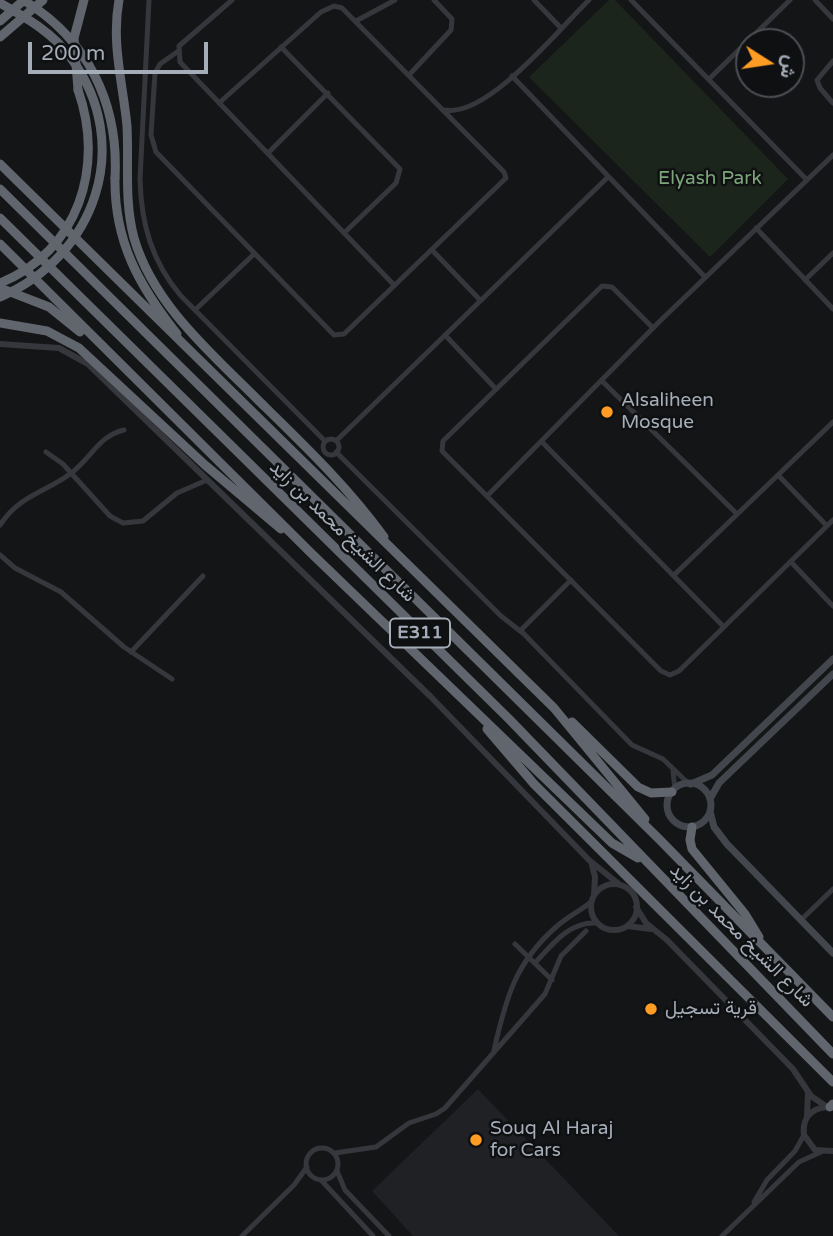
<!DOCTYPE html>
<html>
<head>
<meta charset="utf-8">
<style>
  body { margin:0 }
  #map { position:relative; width:833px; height:1236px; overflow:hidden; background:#141517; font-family:"Varela Round",Vazirmatn,sans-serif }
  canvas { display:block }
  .north { position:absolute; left:735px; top:28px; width:70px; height:70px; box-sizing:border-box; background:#0f1012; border:2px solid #4b4f54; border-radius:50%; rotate:102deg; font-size:19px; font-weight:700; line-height:28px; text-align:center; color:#a5adb8 }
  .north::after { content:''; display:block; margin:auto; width:24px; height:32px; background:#ff9c24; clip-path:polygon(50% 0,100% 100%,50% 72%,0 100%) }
  .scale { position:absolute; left:28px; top:42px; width:180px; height:32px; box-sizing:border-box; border:4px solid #a5adb8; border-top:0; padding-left:9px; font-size:21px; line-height:24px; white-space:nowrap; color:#a5adb8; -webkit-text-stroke:5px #0f1012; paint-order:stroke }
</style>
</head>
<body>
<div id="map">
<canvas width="833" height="1236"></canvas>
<div class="north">ش</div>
<div class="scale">200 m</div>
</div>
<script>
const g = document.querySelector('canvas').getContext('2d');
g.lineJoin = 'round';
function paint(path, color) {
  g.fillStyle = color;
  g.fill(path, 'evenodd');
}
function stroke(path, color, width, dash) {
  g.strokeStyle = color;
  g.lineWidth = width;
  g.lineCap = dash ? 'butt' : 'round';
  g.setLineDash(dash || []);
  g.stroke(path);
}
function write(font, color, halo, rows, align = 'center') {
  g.font = font + ' "Varela Round",Vazirmatn,sans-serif';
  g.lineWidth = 5;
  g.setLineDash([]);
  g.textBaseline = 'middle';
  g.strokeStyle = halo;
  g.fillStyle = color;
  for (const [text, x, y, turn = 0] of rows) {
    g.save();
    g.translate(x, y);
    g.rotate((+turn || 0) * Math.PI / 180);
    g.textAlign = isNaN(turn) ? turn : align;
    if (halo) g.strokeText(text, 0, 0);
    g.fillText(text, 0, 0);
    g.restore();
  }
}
const built = new Path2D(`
  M478 1089 619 1236H413L372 1191Z`);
const green = new Path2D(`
  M609 0H615L788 179 710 257 529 77Z`);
const minor = new Path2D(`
  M149 0 140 179C141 224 152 262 181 296L325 441
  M232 0 179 46 180 62 394 285
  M534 0 560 27
  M631 0 806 179
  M815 0 833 19
  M356 21 395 0
  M281 47 400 169 396 183 344 233
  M177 52 160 64 155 73 151 135 156 152 334 335 344 334 506 178 504 172 342 8 334 6 321 12 219 103
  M833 61 817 80 820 88 833 103
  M409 75 451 30 452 19 434 0
  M512 76 705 277
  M709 79 790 0
  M446 110C488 117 559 29 589 0
  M268 153 328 93
  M756 228 833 309
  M432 250 480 300
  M805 280 833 253
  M195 310 253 255
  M653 328 612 287 602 286 443 441 442 451 661 671 670 675 679 671 833 520
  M445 335 495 388
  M603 382 737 514
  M323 447a8 8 0 1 1 16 0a8 8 0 1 1-16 0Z
  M336 441 608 177
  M542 442 723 626
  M46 452 63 464 110 516 123 523 143 521 177 493 207 480
  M336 452 501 616 524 634 632 745 663 759 689 784
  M778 475 827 526
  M487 496 660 321 833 155
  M0 525C20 495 44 493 70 474 91 459 98 436 124 430
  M0 555 15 568 61 592 124 647 172 679
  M791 562 833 606
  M674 575 833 422
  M520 631 571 580
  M131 652 203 576
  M673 771 675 789
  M801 920 833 889
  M515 944 552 980
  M535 963C552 945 569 921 597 923
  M494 1050C506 998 515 963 556 927 567 917 580 911 591 902
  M306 1164a16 16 0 1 1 32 0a16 16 0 1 1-32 0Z
  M335 1153 376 1147 409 1123 436 1114 445 1108 545 994 561 956 586 931
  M337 1171 345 1190 389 1236
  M321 1180 373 1236
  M754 1202 767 1180 795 1151 804 1135
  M242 1236 294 1185 307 1167
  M722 1236 799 1162 821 1152`);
const tertiary = new Path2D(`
  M0 344 59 348 88 364 431 697 589 860 620 885
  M592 865 595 877 594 895
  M591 907a23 23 0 1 1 46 0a23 23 0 1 1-46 0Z
  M636 907 646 923 667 940 793 1069 811 1096 827 1107
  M627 926 651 929
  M826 1107C810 1109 802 1119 804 1135L815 1150 833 1151
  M807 1116 808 1092`);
const secondary = new Path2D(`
  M667 805a22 22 0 1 1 44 0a22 22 0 1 1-44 0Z
  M691 784 712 775 833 659
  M710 799 719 783 833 674
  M710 811 714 827 727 844 833 953`);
const motorway = new Path2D(`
  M119 0C111 43 123 84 127 126 129 163 124 201 134 238 153 304 211 353 258 400 303 444 348 487 384 537
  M0 21 24 0
  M0 37 43 0
  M78 90 74 38 84 0
  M0 164 554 708 645 819
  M115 178C114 241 139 286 177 334
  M0 189 660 840 833 1017
  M0 218 509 719 833 1054
  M0 244 311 553 612 843 638 858
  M0 288 49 307 80 332
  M0 323 47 331 79 348 205 465 281 529
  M572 722 638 787 651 793 672 792
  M487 729 534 784 833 1082
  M692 827 690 840 692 849 745 914 759 937
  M830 1107 833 1104`);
const motorwayBridge = new Path2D(`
  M23 0C88 39 119 104 115 178
  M0 3C27 18 53 33 71 58 135 145 95 257 0 297
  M0 283C79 251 105 166 78 90`);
const markers = [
  [607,412,7,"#ff9c24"],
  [651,1009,7,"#ff9c24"],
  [476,1140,7,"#ff9c24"]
];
const shields = [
  [420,633,60]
];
const shieldNames = [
  ["E311",420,633]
];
const parkNames = [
  ["Elyash Park",710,179]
];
const poiNames = [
  ["Alsaliheen",621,401],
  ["Mosque",621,423],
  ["قرية تسجيل",665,1009],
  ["Souq Al Haraj",490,1129],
  ["for Cars",490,1151]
];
const streetNames = [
  ["شارع الشيخ محمد بن زايد",342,532,44],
  ["شارع الشيخ محمد بن زايد",741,936,45]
];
paint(built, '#202124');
paint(green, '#1c251c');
stroke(minor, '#35373c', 5);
stroke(tertiary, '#35373c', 6);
stroke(secondary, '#43464c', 7);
stroke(motorway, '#61656d', 9);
stroke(motorwayBridge, '#61656d', 9);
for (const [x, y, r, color] of markers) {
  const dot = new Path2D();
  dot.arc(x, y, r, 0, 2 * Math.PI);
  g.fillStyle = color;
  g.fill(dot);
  stroke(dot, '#0f1012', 2.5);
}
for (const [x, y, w] of shields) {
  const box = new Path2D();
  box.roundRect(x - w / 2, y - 14.5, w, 29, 5);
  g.fillStyle = '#0f1012';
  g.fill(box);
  stroke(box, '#a5adb8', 2);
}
write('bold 18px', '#a5adb8', null, shieldNames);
write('19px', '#7ca57a', '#0f1012', parkNames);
write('19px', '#a5adb8', '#0f1012', poiNames, 'left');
write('19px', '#a5adb8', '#0f1012', streetNames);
</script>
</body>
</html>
